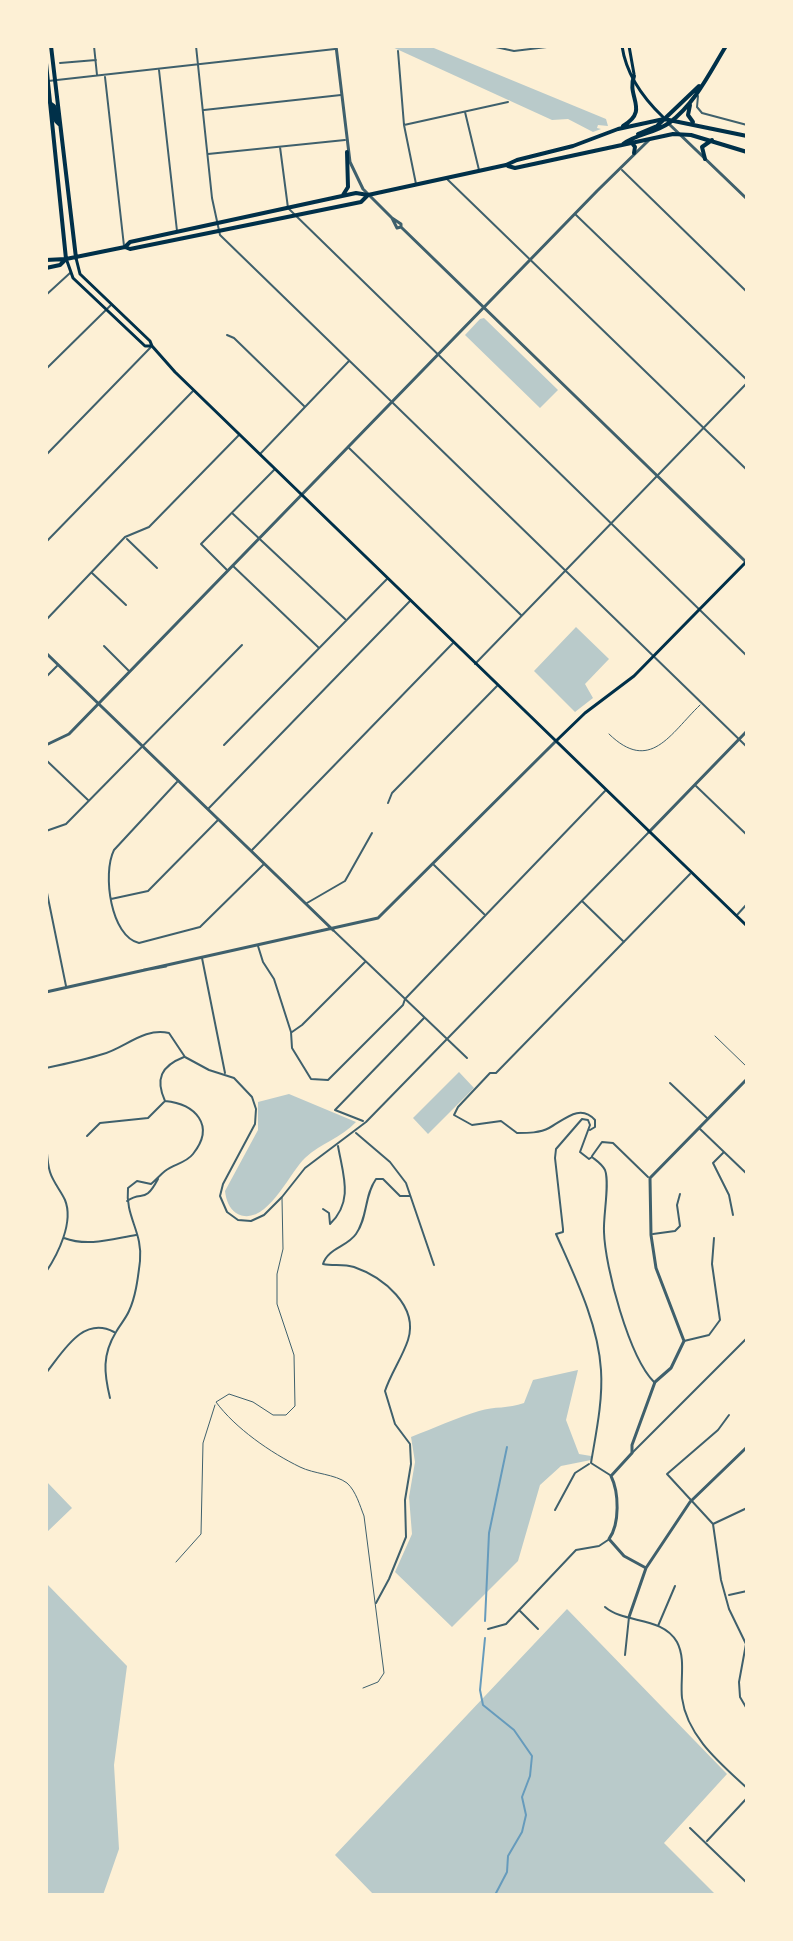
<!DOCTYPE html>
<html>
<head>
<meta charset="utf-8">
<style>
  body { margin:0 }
  #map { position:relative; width:793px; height:1941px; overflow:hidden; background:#fdf0d5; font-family:"Noto Sans",sans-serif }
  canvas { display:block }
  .frame { position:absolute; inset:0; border:48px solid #fdf0d5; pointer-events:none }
</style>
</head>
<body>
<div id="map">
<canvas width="793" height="1941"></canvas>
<div class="frame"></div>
</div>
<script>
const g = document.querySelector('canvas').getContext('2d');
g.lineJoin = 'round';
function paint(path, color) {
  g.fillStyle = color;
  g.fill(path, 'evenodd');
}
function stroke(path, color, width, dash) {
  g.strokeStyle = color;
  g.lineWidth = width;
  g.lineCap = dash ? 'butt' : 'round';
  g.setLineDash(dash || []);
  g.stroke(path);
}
const green = new Path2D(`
  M390 46H429L606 119 608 126 598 125 597 128 601 129 593 132 568 119 552 120Z
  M484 318 558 390 540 408 465 335 480 319Z
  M576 627 609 659 585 684 593 698 575 712 534 671Z
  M459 1072 474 1088 428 1134 413 1118Z
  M289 1094 356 1122C341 1138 321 1143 305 1158 289 1173 265 1230 236 1213 229 1208 226 1200 225 1191L258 1130V1102Z
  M578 1370 566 1420 579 1454 591 1456V1460L561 1466 540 1485 518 1561 452 1627 395 1572 412 1534 409 1497 415 1462 411 1437C434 1428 456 1418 479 1411 495 1406 508 1409 524 1403L533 1380Z
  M46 1481 72 1508 46 1533Z
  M46 1583 127 1666 114 1765 119 1849 103 1895H46Z
  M567 1609 727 1774 664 1843 716 1895H374L335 1855Z`);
const stream = new Path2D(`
  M485 1621 489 1533 507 1447
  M485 1638 480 1690 483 1705 514 1730 532 1756 530 1776 522 1797 526 1815 522 1832 508 1856 507 1872 495 1895`);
const service = new Path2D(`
  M609 734C650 774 670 734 700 705
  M715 1036 747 1067
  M282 1198 283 1249 277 1274V1304L294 1355 295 1406 286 1415H273L253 1402 229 1394 216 1402C235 1428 271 1453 300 1467 314 1474 335 1474 347 1483 356 1491 360 1506 364 1516L384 1673 378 1682 363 1688
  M176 1562 201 1534 203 1443 215 1405`);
const minor = new Path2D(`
  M94 46 97 75
  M196 46 212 198 220 235 747 747
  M491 46 514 51 555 46
  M398 51 404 125 416 184
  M60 63 96 60
  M159 70 177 231
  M105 77 124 246
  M48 81 335 49
  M698 96 697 107 702 113 747 125
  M204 110 341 95
  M465 112 479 170
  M404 125 508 102
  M280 147 288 208 747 656
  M208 154 345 140
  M622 170 747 292
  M447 179 747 470
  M575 214 747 380
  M46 295 70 273
  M227 335 234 338 304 406
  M46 369 111 305
  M348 447 521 615
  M260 454 349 361
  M46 455 151 347
  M232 513 345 619
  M127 539 157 568
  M46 542 193 391
  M233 566 318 647
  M227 570 201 544 275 469
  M92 573 126 605
  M46 620 125 537 149 527 239 435
  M104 646 129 671
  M475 664 747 383
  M46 677 57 666
  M224 745 387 579
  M46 760 88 800
  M177 782 114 850C102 874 111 937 139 943L200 927 264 864
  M696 786 747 835
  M388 803 392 793 497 686
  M208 809 410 601
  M46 831 66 824 242 645
  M252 850 453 643
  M434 865 484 914
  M46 888 66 986
  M111 899 148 891 218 820
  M582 901 624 942
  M307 903 345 881 372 833
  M737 915 747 904
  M333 930 467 1058
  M258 946 263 962 274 979 291 1032 292 1048 311 1079 328 1080 403 1005 405 999 605 791
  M202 958 225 1073
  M292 1032 302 1025 365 962
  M46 1068C65 1064 84 1060 103 1054 125 1048 144 1027 169 1033L185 1057 209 1070 234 1078 252 1097 256 1109 255 1124 223 1184 220 1196 227 1212 238 1220 251 1221 264 1215 282 1197 305 1168 366 1122 649 832
  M670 1083 707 1118
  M165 1101C155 1079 161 1066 184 1057
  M363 1121 335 1110 424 1018
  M699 1128 747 1174
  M590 1130 595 1127V1120C580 1103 564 1120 549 1128 540 1133 528 1133 517 1133L501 1121 472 1125 454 1115 458 1107 490 1073H496L690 874
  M356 1133 390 1162 406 1183 434 1265
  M87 1136 100 1123 148 1118 164 1102
  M46 1141C47 1151 47 1163 50 1172 53 1182 61 1191 65 1200 74 1222 58 1254 46 1272
  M724 1152 713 1163 729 1195 733 1215
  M592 1156 602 1142 613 1143 648 1177
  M127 1201C143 1190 144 1205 158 1179
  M323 1209 329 1213 330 1224C354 1201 343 1175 338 1146
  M653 1234 675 1231 680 1226 677 1205 680 1194
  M64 1238C88 1247 112 1239 136 1235
  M684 1341 709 1335 720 1320 712 1264 714 1238
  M46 1373C63 1352 83 1315 114 1332
  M110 1398C104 1373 102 1355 116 1332 120 1325 126 1318 129 1311 136 1296 138 1277 140 1261 143 1232 125 1217 128 1188L137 1181 151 1184C156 1180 160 1175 165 1171 174 1164 186 1163 193 1154 216 1125 195 1104 165 1101
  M729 1415 718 1430 667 1474 713 1524 721 1580 729 1609 746 1644 739 1682 740 1697 747 1709
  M632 1453 747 1338
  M610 1475 591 1463C596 1433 603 1401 601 1370 598 1323 575 1277 556 1234L563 1232V1229L555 1158 556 1149 582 1119 588 1120 590 1125 580 1152 589 1159 592 1157C597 1161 602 1164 605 1170 610 1183 603 1216 604 1232 605 1267 629 1357 654 1382
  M555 1510 575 1473 589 1464
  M713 1524 747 1508
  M729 1595 747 1591
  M376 1603 389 1579 406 1537 405 1500 411 1464 410 1444 395 1424 385 1391C391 1373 402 1358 408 1340 419 1306 383 1277 354 1267 343 1264 333 1266 323 1264 328 1248 347 1247 356 1234 368 1217 364 1196 376 1179H383L400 1196H410
  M605 1607C625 1624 662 1616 677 1642 686 1659 680 1680 682 1698 687 1736 720 1763 747 1788
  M519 1610 538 1629
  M658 1626 675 1586
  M488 1629 506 1624 576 1550 599 1546 608 1540
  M625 1655 629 1617
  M690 1828 747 1883
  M707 1841 747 1798`);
const tertiary = new Path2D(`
  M336 46 350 162 363 189 392 218 397 228 401 227
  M669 124 747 199
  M392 218 401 224V227L747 563
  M46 653 333 930
  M46 745 69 734 597 191 649 140
  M649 832 747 731
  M144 970 166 966
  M46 992 378 918 556 741
  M646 1568 624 1556 609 1539C620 1524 619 1492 611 1476L632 1453V1445L655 1382 671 1368 684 1341 656 1268 651 1235 650 1178 747 1079
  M629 1617 646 1568 690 1502 747 1447`);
const secondary = new Path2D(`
  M622 46C626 73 643 98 663 117
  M629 46 634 74
  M76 258 80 274 150 341 152 346 175 372 747 926
  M67 261 73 278 145 346H152
  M556 741 585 713 634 676 747 561`);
const primary = new Path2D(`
  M51 46 76 258
  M46 63 66 259
  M50 103 54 106 56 121 59 124
  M690 105 688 115 693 122
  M623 126C650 110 626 97 634 76
  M638 134 657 126 699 86
  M632 143 635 147 634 153
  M623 144C636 134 655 133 669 123 695 104 710 72 726 46
  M705 159 702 147 712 140
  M508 166 515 168 673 134 691 135 747 152
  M343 195 348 187 347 152
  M125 247 130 242 342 196 356 193 368 195 506 165 517 160 573 146 618 129 664 119 747 136
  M46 260 66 259 125 247 130 249 361 202 368 195
  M46 268 60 265 66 259`);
paint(green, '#b9caca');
stroke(stream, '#669bbc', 2);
stroke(service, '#3f606c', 1);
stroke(minor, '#3f606c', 2);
stroke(tertiary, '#3f606c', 3);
stroke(secondary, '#003049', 3);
stroke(primary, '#003049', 4);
</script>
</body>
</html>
